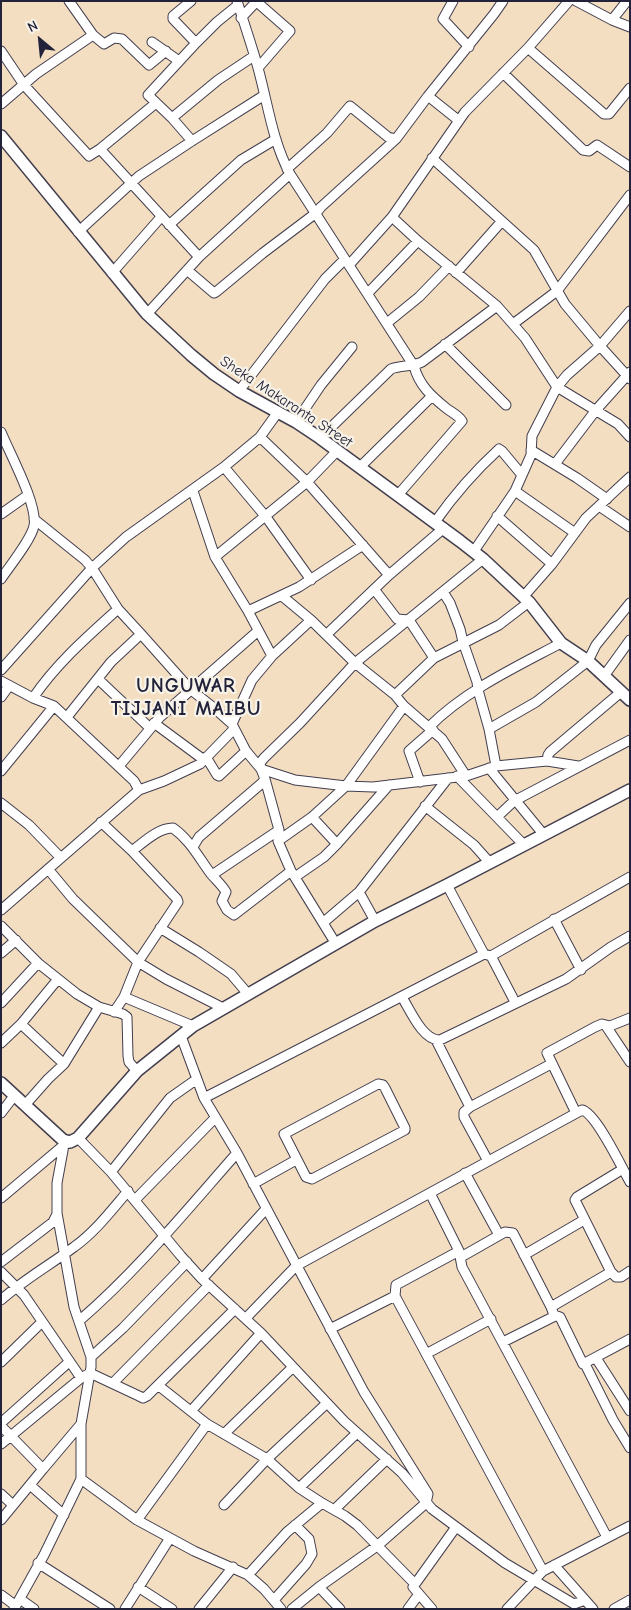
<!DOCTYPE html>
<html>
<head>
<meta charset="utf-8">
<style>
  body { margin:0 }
  #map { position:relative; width:631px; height:1610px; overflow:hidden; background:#f4dec1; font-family:"Comic Neue",sans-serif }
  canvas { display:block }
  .frame { position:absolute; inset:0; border:2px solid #22223b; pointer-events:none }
  .north { position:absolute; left:15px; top:15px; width:50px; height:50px; -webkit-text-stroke:4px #f7f3e8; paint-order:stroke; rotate:332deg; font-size:14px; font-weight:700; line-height:20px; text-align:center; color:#22223b }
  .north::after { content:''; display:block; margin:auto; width:18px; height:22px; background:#22223b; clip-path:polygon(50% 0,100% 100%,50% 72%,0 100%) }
</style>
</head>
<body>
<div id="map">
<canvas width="631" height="1610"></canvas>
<div class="frame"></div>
<div class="north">N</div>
</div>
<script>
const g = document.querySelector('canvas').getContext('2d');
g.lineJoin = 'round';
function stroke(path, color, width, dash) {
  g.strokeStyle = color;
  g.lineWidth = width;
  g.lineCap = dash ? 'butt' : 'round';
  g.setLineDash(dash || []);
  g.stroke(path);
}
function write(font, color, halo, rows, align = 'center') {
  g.font = font + ' "Comic Neue",sans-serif';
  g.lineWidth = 4.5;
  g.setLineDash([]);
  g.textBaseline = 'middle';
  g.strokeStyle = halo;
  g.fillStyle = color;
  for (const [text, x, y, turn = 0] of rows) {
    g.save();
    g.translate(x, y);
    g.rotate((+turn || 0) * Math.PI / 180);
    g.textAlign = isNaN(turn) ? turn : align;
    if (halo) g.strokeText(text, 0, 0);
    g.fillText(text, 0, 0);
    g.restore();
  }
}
const minor = new Path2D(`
  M69 1 93 35 104 44 114 38 122 39 149 65 166 51
  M191 1 173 16V19L196 43
  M237 1C244 23 252 46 258 68 268 104 272 140 290 174L414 366C419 385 431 396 446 408 451 412 458 415 462 421L398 495
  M453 1 443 19 469 47
  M576 1 612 20 630 27
  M257 2 290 31 258 68
  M241 18 257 1
  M612 20 627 1
  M152 42 179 61
  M528 48 604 114H609L630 88
  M1 51 24 85 89 156 100 149
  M503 73 583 150 589 151 597 145 630 167
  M428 96 458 120
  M156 103 100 149 199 257
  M1 104 36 74 93 35
  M172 118 218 80 254 56
  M192 141 172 118 148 95 196 43 217 22 238 5
  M432 158 534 250 565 304 600 346 630 379
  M287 169 327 133 350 106 388 137 396 139
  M392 217 418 241 497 306 525 338 557 387 618 424 630 437
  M169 225 241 160 276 139
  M78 232 139 176 192 141 263 96
  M349 265 392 217 465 112 528 48 569 1
  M187 270 214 293 216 292 263 253 316 213 321 207 396 139 428 96 494 14 503 1
  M112 273 161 217
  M456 273 502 221
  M368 293 418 241
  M147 314 199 257 290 174
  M387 323 419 297 449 266
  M513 324 557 291 630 195
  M445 344 506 405
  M239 391 325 279 345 259
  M296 422 321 385 352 347
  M1 432C10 454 38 505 34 526 31 540 9 567 1 579
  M260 437 307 482 389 575
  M320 438 391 369C401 365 412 367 422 362L497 306
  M531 450 577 478 607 499
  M555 464 596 410 630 372
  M224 467 266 517 311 580
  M360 467 431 397
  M193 491 215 557 248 611 272 656
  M515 491 575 533
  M599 506 630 527
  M1 514 28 495
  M497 516 552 564
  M34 519 85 560 92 568 118 609 141 634 190 689 214 708 232 724
  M435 522C454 495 475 471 499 449L502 451 522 475
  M474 551 515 491 531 455 532 436 557 387 567 375 600 346 630 311
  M215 557 307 482 337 451
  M483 559 355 663 300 723 264 758 260 763 261 769 295 780 346 786 373 787 466 776 496 766 547 761 578 766
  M374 589 397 619 409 620 434 658
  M443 592 450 603 460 629 463 642 477 682 478 690 489 729 496 766
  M282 596 311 620 355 663 395 695 404 706 442 739 466 776
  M523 597 552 564 586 518 630 477
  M248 611 299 587 363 545
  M311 620 272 656 252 680 232 724 246 751 261 769 265 779 279 830 278 841 291 871 336 944
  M326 635 389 575 444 528
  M1 670 92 568 126 537 224 467 260 437 278 412
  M604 676 630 640
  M98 679 150 728
  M1 681 33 698 54 706 134 781 139 790 1 910
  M395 695 434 658 499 625 529 602
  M1 697 9 686
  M33 698C57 663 87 637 118 609
  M67 717 111 662 141 634
  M154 723 204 760
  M429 727C466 690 516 667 561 643
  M489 729 536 702 588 661 596 645 630 603
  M206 757 217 775 219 776 246 751
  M547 761 548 755 550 752 621 692
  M119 766 160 717 258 631
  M489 768 544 835
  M1 771 54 706
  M457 776 524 845
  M420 782 409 751 433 730
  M139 790 164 781 200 764 234 729
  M1 803 29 825 61 858
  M425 806 474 845 490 863
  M312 817 337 844
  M497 817 514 801 630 740
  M101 822 132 851 177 899 178 902 138 962 124 997 114 1012
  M278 841 312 817 346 786 404 706
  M193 847 199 837 262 783 265 779
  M132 851C144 842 158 828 173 828 190 840 199 858 211 874 216 880 222 885 226 892L222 901 227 910 234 915 291 871
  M48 869 73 899 138 962 166 979 223 1008
  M212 875 279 830
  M295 877 324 857 337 844 389 785
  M447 885 484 954
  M359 892 375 921
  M554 919 581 970
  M324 922 359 892 448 778
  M1 926 38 963 77 994 99 1007 123 1014 127 1017 128 1056 129 1062 137 1071
  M160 928 199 952 231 974 248 994
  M1 953 16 940
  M491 956 515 1002
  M124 997 193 1026
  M402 997C410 1010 423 1041 440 1040L566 979 611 947 630 936
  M1 1003 38 963
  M21 1024 64 1064
  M606 1026 630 1062
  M181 1036 204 1098 237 1153 364 1392 428 1494 426 1503 377 1546 319 1587 292 1609
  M436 1040 470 1107
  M1 1043 21 1024 58 979
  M378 1084 383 1085 385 1088 405 1128V1130L312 1179 306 1177 284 1134Z
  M204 1098 484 954 491 956 630 877
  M25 1105 48 1079 64 1064 99 1007
  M1 1113 14 1096
  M576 1113 547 1053 595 1027 602 1024 610 1026 630 1018
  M78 1138 111 1172 181 1256 202 1279 261 1333 344 1421 402 1473 432 1509 505 1563 574 1604 585 1600
  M488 1161 464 1117V1112L470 1107 551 1064
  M623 1169 577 1197 575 1200 611 1272 616 1277H621L630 1271
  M111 1172 170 1098 197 1079
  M465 1173 499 1235
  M253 1184 296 1160
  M430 1193 459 1251 462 1267 607 1537
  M1 1198 64 1145
  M135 1200 215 1118
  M459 1251 396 1285 395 1296 543 1571
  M524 1255 584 1220
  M461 1257 505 1232 513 1233 551 1307 554 1315 553 1317 503 1342
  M1 1262 53 1222 57 1214
  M1 1272 24 1295 81 1378
  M202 1279 266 1209
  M1 1300C23 1280 50 1265 74 1247 95 1232 111 1211 128 1191
  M551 1307 611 1272
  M554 1315 560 1317 583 1364 630 1339
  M246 1318 296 1266 582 1110C596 1113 622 1168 630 1182
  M79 1321C137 1271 186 1211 237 1153
  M330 1329 395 1296
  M426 1354 491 1319
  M91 1357 123 1328 187 1262
  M596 1358 630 1411
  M1 1362 42 1322
  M585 1364 613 1420 630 1448
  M113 1383 209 1285
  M159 1386 207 1424 267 1459 299 1488 322 1503 345 1516 357 1525 415 1584
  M191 1411 261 1333
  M1 1423 69 1362
  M1 1426 43 1469 1 1520
  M225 1433 293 1367
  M1 1444 81 1378 90 1373 139 1396 143 1398 147 1396 235 1309
  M43 1469 81 1424
  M81 1479 137 1520 194 1551 248 1575 264 1589 281 1609
  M30 1485 64 1515
  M299 1488 357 1433
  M1 1494 13 1505
  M224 1505 267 1459 326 1404
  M335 1509 387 1459
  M137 1520 207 1424
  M38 1563 110 1609
  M554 1565 593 1609
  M248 1575 287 1532 322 1503
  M138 1587 172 1609
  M319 1587 340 1609
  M1 1595 16 1606
  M20 1599 34 1609
  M274 1600 306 1564 312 1554 309 1539 295 1525
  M14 1609 44 1555 81 1479V1424L91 1367V1357L74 1307 57 1213V1183L64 1145 70 1142
  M125 1609 170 1538
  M199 1609 233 1567
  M408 1609 419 1594
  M432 1609 413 1587 456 1527
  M507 1609 543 1571 630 1526
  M614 1609 630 1600`);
const tertiary = new Path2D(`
  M1 136 147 314 191 355 214 374 239 391 296 422 320 438 460 541 483 559 529 602 561 643 588 661 630 700
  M1 1083 63 1140 70 1142 78 1138 137 1071 193 1026 375 921 447 885 630 790`);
const streetNames = [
  ["Sheka Makaranta Street",286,402,33]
];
const districtNames = [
  ["UNGUWAR",186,686],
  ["TIJJANI MAIBU",186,709]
];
stroke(minor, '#423e4f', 11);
stroke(tertiary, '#423e4f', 14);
stroke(minor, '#fff', 9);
stroke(tertiary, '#fff', 11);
write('15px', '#22223b', '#f7f3e8', streetNames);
g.letterSpacing = '1px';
write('bold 20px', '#22223b', '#f7f3e8', districtNames);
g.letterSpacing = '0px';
</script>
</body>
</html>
